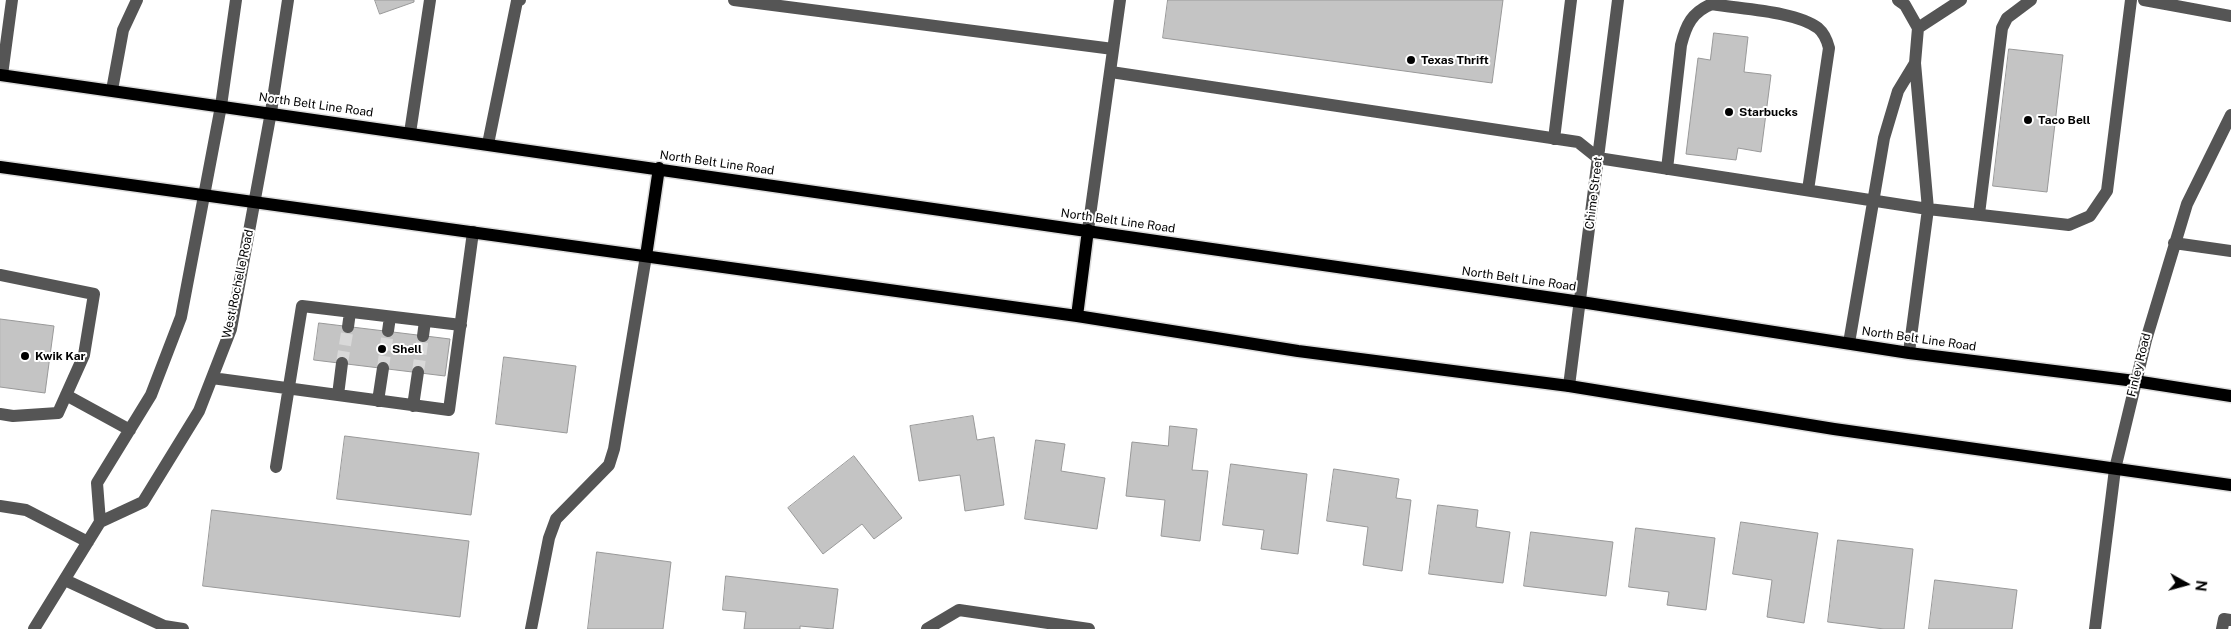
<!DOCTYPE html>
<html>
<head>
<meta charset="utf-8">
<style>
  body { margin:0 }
  #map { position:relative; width:2231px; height:629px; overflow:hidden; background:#fff; font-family:"Public Sans",sans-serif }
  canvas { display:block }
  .north { position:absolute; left:2161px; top:559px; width:50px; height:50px; -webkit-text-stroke:4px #fff; paint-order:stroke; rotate:97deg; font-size:14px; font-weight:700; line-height:20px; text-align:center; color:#000 }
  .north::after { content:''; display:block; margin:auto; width:18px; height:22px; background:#000; clip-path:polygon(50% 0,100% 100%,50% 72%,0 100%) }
</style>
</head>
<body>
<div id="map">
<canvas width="2231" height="629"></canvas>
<div class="north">N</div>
</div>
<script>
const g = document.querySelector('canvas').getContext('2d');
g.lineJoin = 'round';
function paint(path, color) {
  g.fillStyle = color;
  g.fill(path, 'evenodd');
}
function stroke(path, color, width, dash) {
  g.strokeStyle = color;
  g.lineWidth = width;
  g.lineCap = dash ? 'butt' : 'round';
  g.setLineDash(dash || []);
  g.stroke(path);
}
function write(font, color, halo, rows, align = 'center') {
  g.font = font + ' "Public Sans",sans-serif';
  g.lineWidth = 4;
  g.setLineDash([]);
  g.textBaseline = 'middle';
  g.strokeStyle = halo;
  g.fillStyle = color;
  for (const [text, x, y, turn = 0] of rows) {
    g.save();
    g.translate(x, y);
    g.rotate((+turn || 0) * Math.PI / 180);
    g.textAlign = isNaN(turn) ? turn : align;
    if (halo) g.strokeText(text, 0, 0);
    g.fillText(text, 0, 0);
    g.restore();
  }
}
const building = new Path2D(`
  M375 0H414V2L380 14Z
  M1168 0H1503L1492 83 1163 38Z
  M1714 33 1748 37 1744 72 1771 75 1761 152 1738 148 1736 160 1686 154 1698 58 1710 60Z
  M2009 49 2063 55 2047 192 1993 186Z
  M0 319 54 326 45 393 0 387Z
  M319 323 450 339 445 376 314 360Z
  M504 357 576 366 567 433 496 424Z
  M973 416 977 440 994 437 1004 505 965 511 960 475 919 481 910 426Z
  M1170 426 1197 429 1192 470 1208 471 1200 541 1161 536 1165 500 1126 496 1132 442 1168 446Z
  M345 436 479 453 471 515 337 499Z
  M1036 440 1065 444 1061 471 1105 478 1097 529 1025 519Z
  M854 456 902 518 874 539 862 524 823 554 788 508Z
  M1231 464 1307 474 1298 554 1261 549 1264 530 1223 525Z
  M1334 469 1399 479 1396 498 1411 500 1402 571 1363 565 1368 527 1327 521Z
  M1438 505 1478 510 1476 527 1510 532 1503 583 1429 574Z
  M212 510 469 541 460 617 203 586Z
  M1741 522 1818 533 1804 623 1767 617 1772 580 1733 574Z
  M1636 528 1715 538 1706 610 1667 605 1669 592 1629 587Z
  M1531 532 1613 542 1606 596 1524 586Z
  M1838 540 1913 549 1904 629H1884L1828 622Z
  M597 552 671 562 663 629H588Z
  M726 576 838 589 833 629 800 626V629H744L746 612 723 610Z
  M1935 580 2017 590 2012 629H1929Z`);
const minorTunnel = new Path2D(`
  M342 363 348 327
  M383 368 388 331
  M418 372 423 336`);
const minor = new Path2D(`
  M734 0 1113 49
  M1898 0 1905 5 1918 28 1915 63 1928 209 1909 352
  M2144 0 2231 16
  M1918 28 1961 0
  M1111 72 1578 142 1598 158 1928 209 2069 225 2090 216 2107 191 2131 0
  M2 75 12 0
  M112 90 123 30 137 0
  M410 133 430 0
  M1554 139 1571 0
  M488 144 517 1 520 0
  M1667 169 1681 45C1686 25 1692 12 1712 4 1740 9 1796 11 1818 28 1824 33 1827 40 1829 48L1808 190
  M1979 214 2002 28 2007 18 2031 0
  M1088 230 1120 0
  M2174 243 2231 251
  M0 275 94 294 84 355 58 413 13 416 0 414
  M348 327 350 312
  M388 331 390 317
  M423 336 425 321
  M1849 343 1884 138 1898 91 1915 63
  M212 378 449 410 473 232
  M1569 386 1618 0
  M66 395 130 430
  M338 395 342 363
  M378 401 383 368
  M413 406 418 372
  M276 467 302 306 461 325
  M0 506 26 510 88 542
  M100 522 97 483 151 395 181 317 221 106 236 0
  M65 580 164 626 183 629
  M34 629 100 522 143 502 199 411 231 329 271 112 288 0
  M531 629 549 538 556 519 609 465 614 449 646 256
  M927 629 959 610 1089 629
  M2095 629 2115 469 2146 340 2187 204 2231 115
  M2222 629 2224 619 2231 620`);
const major = new Path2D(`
  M0 75 1581 302 1909 353 2135 381 2231 396
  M0 167 1077 316 1298 351 1569 386 1834 429 2231 485
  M646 256 659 168
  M1077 316 1088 230`);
const markers = [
  [1411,60,5,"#000"],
  [1729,112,5,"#000"],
  [2028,120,5,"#000"],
  [382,349,5,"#000"],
  [25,356,5,"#000"]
];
const poiNames = [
  ["Texas Thrift",1421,60],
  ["Starbucks",1739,112],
  ["Taco Bell",2038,120],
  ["Shell",392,349],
  ["Kwik Kar",35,356]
];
const streetNames = [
  ["North Belt Line Road",316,105,8],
  ["North Belt Line Road",717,163,8],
  ["Chime Street",1594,193,-83],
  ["North Belt Line Road",1118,221,8],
  ["North Belt Line Road",1519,279,8],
  ["West Rochelle Road",238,284,-78],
  ["North Belt Line Road",1919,339,8],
  ["Finley Road",2139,365,-76]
];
paint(building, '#c4c4c4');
stroke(building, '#999', 1);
stroke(minorTunnel, '#d9d9d9', 12, [12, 6]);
stroke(major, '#dbdbdb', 15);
stroke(minor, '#555', 12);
stroke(major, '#000', 12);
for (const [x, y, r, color] of markers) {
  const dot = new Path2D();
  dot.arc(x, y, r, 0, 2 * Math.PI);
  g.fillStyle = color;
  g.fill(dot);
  stroke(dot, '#fff', 2);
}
write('bold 12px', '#000', '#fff', poiNames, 'left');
write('12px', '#000', '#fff', streetNames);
</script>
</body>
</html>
